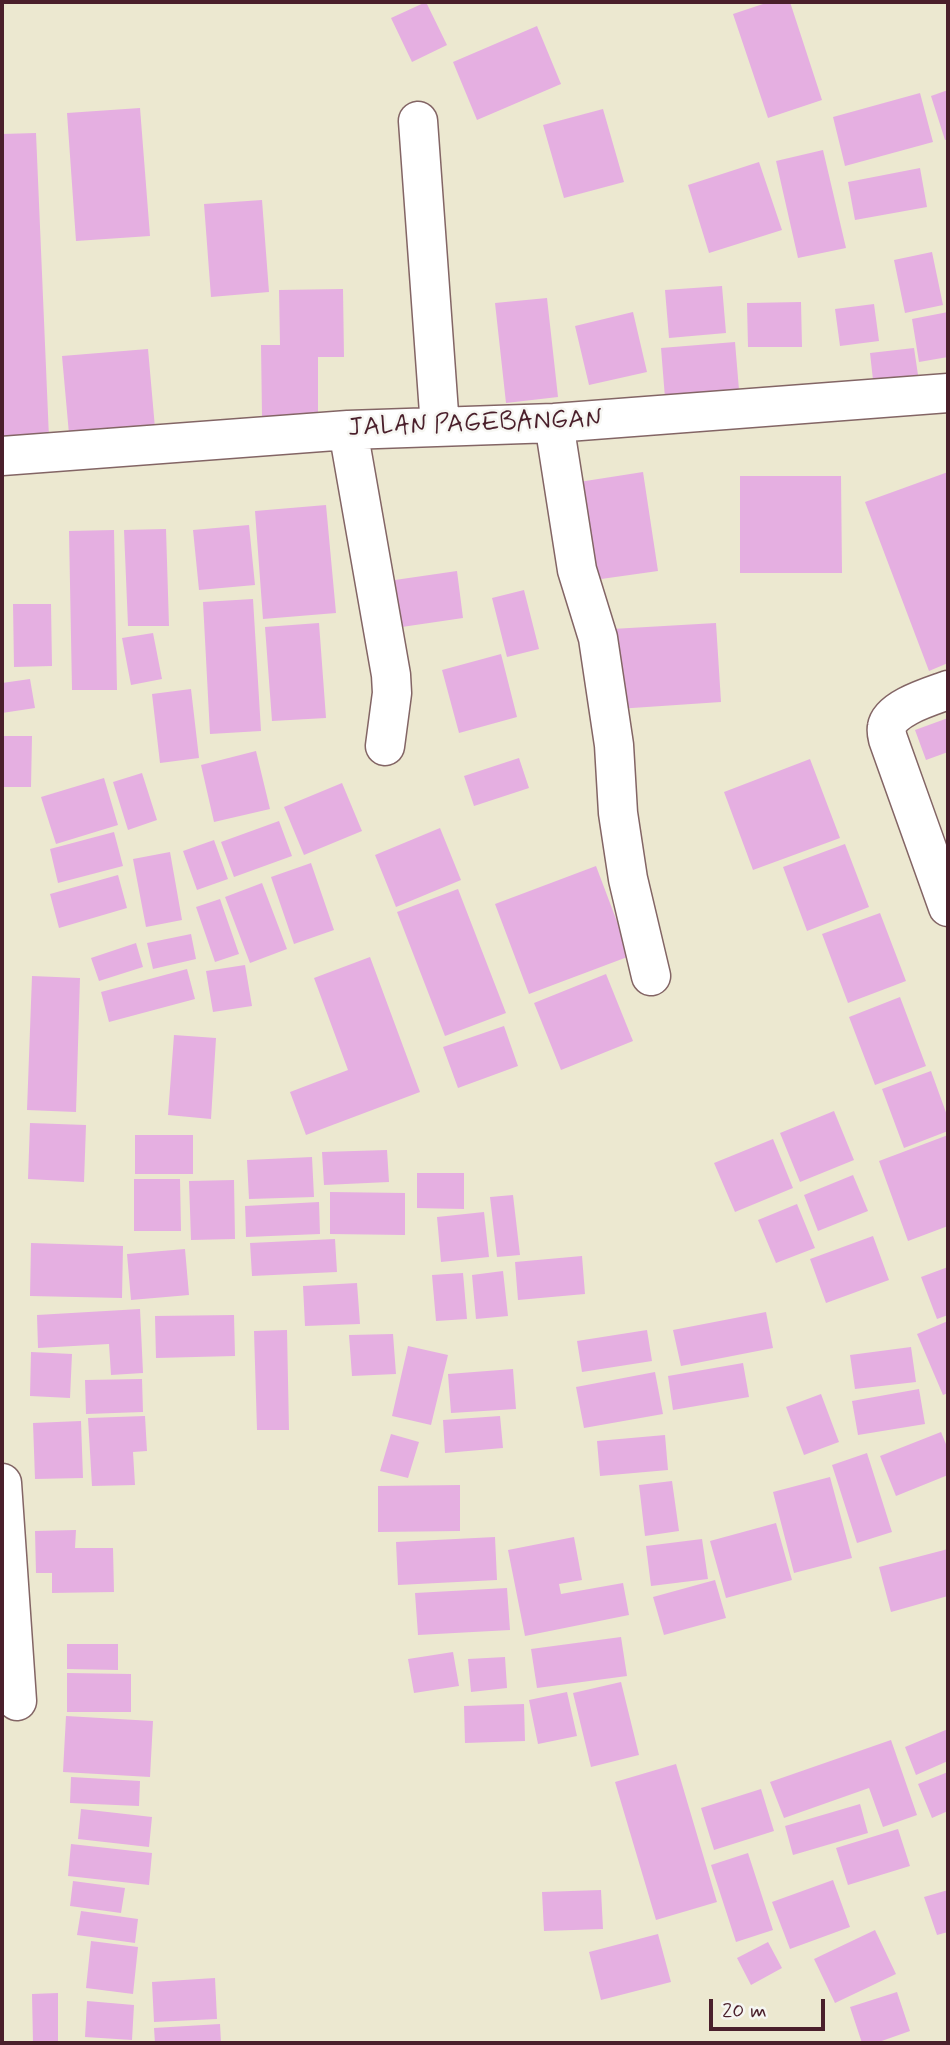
<!DOCTYPE html>
<html>
<head>
<meta charset="utf-8">
<style>
  body { margin:0 }
  #map { position:relative; width:950px; height:2045px; overflow:hidden; background:#ece8d0; font-family:Mynerve,sans-serif }
  canvas { display:block }
  .frame { position:absolute; inset:0; border:4px solid #4a1f2b; pointer-events:none }
  .scale { position:absolute; left:709px; top:1999px; width:116px; height:32px; box-sizing:border-box; border:4px solid #4a1f2b; border-top:0; padding-left:9px; font-size:21px; line-height:24px; white-space:nowrap; color:#4a1f2b; -webkit-text-stroke:5px #f6f6f2; paint-order:stroke }
</style>
</head>
<body>
<div id="map">
<canvas width="950" height="2045"></canvas>
<div class="frame"></div>
<div class="scale">20 m</div>
</div>
<script>
const g = document.querySelector('canvas').getContext('2d');
g.lineJoin = 'round';
function paint(path, color) {
  g.fillStyle = color;
  g.fill(path, 'evenodd');
}
function stroke(path, color, width, dash) {
  g.strokeStyle = color;
  g.lineWidth = width;
  g.lineCap = dash ? 'butt' : 'round';
  g.setLineDash(dash || []);
  g.stroke(path);
}
function write(font, color, halo, rows, align = 'center') {
  g.font = font + ' Mynerve,sans-serif';
  g.lineWidth = 5;
  g.setLineDash([]);
  g.textBaseline = 'middle';
  g.strokeStyle = halo;
  g.fillStyle = color;
  for (const [text, x, y, turn = 0] of rows) {
    g.save();
    g.translate(x, y);
    g.rotate((+turn || 0) * Math.PI / 180);
    g.textAlign = isNaN(turn) ? turn : align;
    if (halo) g.strokeText(text, 0, 0);
    g.fillText(text, 0, 0);
    g.restore();
  }
}
const building = new Path2D(`
  M426 2 447 45 412 62 391 18Z
  M769 2H790L822 100 768 118 733 14Z
  M537 26 561 84 477 120 453 62Z
  M948 90V139L945 140 931 96Z
  M920 93 933 142 845 166 833 117Z
  M140 108 150 236 76 241 67 113Z
  M603 109 624 182 564 198 543 125Z
  M36 133 49 438 2 440V134Z
  M823 150 846 248 798 258 776 161Z
  M759 162 782 230 709 253 688 185Z
  M920 168 927 207 855 220 848 182Z
  M262 200 269 292 211 297 204 204Z
  M932 252 943 305 905 313 894 260Z
  M722 286 726 333 669 338 665 290Z
  M343 289 344 357H318V416H262L261 345H280L279 290Z
  M547 298 558 397 506 403 495 303Z
  M801 302 802 347H748L747 303Z
  M874 304 879 341 840 346 835 309Z
  M633 312 647 372 589 385 575 326Z
  M948 312V357L919 362 912 319Z
  M735 342 739 390 665 398 661 348Z
  M914 348 918 375 873 380 870 353Z
  M148 349 155 428 69 434 62 356Z
  M643 472 658 571 594 580 579 482Z
  M948 472V663L929 671 865 502Z
  M740 476H841L842 573H740Z
  M326 505 336 613 263 619 255 511Z
  M249 525 255 585 199 590 193 530Z
  M166 529 169 626H128L124 530Z
  M114 530 117 690H72L69 531Z
  M457 571 463 618 395 628 388 581Z
  M524 590 539 649 507 657 492 598Z
  M253 599 261 731 210 734 203 602Z
  M13 604H51L52 666 14 667Z
  M319 623 326 718 272 721 265 627Z
  M716 623 721 702 617 709 612 629Z
  M153 633 162 679 131 685 122 638Z
  M501 654 517 717 459 733 442 670Z
  M30 679 35 708 2 713V683Z
  M191 689 199 758 160 763 152 694Z
  M948 718V752L926 760 915 730Z
  M2 736H32L31 787H2Z
  M256 751 270 809 214 822 201 765Z
  M519 758 529 788 474 806 464 776Z
  M810 759 840 838 753 870 724 792Z
  M142 773 157 820 128 830 113 782Z
  M104 778 118 825 56 844 41 797Z
  M342 783 362 831 304 855 284 807Z
  M279 821 292 856 234 877 221 842Z
  M440 828 461 880 396 907 375 855Z
  M114 832 123 866 58 883 50 849Z
  M214 840 228 879 197 890 183 851Z
  M845 844 869 907 807 931 783 867Z
  M170 852 182 920 146 927 133 859Z
  M311 863 334 930 294 944 271 877Z
  M596 866 630 956 529 994 495 904Z
  M118 875 127 908 59 928 50 894Z
  M262 883 287 949 250 963 225 897Z
  M458 889 506 1013 445 1036 397 912Z
  M220 899 239 954 215 962 196 907Z
  M880 913 906 981 848 1003 822 934Z
  M191 934 196 959 153 969 147 943Z
  M136 943 143 967 99 981 91 958Z
  M370 957 420 1092 306 1135 290 1092 348 1070 314 978Z
  M245 965 252 1006 213 1012 206 971Z
  M187 969 195 999 109 1022 101 992Z
  M606 974 633 1041 561 1070 534 1003Z
  M32 976 80 978 76 1112 27 1110Z
  M900 997 926 1066 875 1085 849 1017Z
  M504 1026 518 1066 458 1088 443 1047Z
  M174 1035 216 1038 211 1119 168 1115Z
  M931 1071 948 1118V1131L904 1148 882 1089Z
  M834 1111 854 1160 800 1182 780 1133Z
  M30 1123 86 1125 84 1182 28 1179Z
  M135 1135H193V1174H135Z
  M948 1135V1226L908 1241 879 1161Z
  M773 1139 793 1188 735 1212 714 1163Z
  M387 1150 389 1182 324 1185 322 1152Z
  M312 1157 314 1197 249 1199 247 1160Z
  M417 1173H464V1209L417 1208Z
  M853 1175 868 1211 818 1231 804 1195Z
  M134 1179H180L181 1231H134Z
  M234 1180 235 1239 191 1240 189 1181Z
  M330 1192 405 1193V1235L330 1234Z
  M513 1195 520 1255 497 1257 490 1197Z
  M319 1202 320 1234 246 1237 245 1206Z
  M797 1204 815 1248 776 1263 758 1220Z
  M484 1212 489 1257 441 1262 437 1217Z
  M873 1236 889 1280 826 1303 810 1259Z
  M335 1239 337 1272 252 1276 250 1243Z
  M31 1243 123 1246 122 1298 30 1296Z
  M185 1249 189 1295 131 1300 127 1254Z
  M582 1256 585 1294 518 1300 515 1262Z
  M948 1267V1315L937 1319 921 1277Z
  M503 1271 508 1316 476 1319 472 1275Z
  M463 1273 467 1319 436 1321 432 1275Z
  M357 1283 360 1324 305 1326 303 1286Z
  M140 1309 143 1373 111 1375 109 1344 38 1348 37 1315Z
  M766 1312 773 1348 681 1366 673 1330Z
  M234 1315 235 1356 156 1358 155 1316Z
  M948 1321V1393L943 1395 917 1334Z
  M287 1330 289 1430H257L254 1331Z
  M647 1330 652 1361 582 1372 577 1341Z
  M393 1334 396 1374 352 1376 349 1335Z
  M408 1346 448 1355 431 1425 392 1416Z
  M911 1347 916 1382 855 1389 850 1355Z
  M31 1352 72 1354 70 1398 30 1396Z
  M743 1363 749 1397 673 1410 668 1376Z
  M513 1369 516 1409 451 1413 448 1374Z
  M655 1372 663 1414 584 1428 576 1387Z
  M142 1379 143 1412 86 1414 85 1380Z
  M919 1389 925 1424 858 1435 852 1401Z
  M821 1394 839 1442 804 1455 786 1407Z
  M145 1416 147 1451 133 1452 135 1485 92 1486 88 1418Z
  M500 1416 503 1448 445 1453 443 1420Z
  M81 1421 83 1478 35 1479 33 1423Z
  M941 1432 948 1449V1475L896 1496 880 1456Z
  M391 1434 419 1442 408 1478 380 1471Z
  M665 1435 668 1470 600 1476 597 1441Z
  M867 1453 892 1532 857 1543 832 1465Z
  M830 1477 852 1558 794 1573 773 1492Z
  M672 1481 679 1531 645 1536 639 1485Z
  M460 1485V1531L378 1532V1486Z
  M776 1523 792 1580 726 1598 710 1541Z
  M76 1530 75 1548H113L114 1592 52 1593V1573H36L35 1531Z
  M495 1537 497 1580 398 1585 396 1542Z
  M574 1537 582 1580 559 1584 561 1594 623 1583 629 1615 525 1636 508 1550Z
  M702 1539 708 1579 651 1586 646 1546Z
  M948 1549V1596L891 1612 879 1567Z
  M715 1580 726 1618 664 1635 653 1597Z
  M507 1588 510 1630 418 1635 415 1593Z
  M621 1637 627 1676 537 1688 531 1649Z
  M67 1644H118V1670L67 1669Z
  M453 1652 459 1686 414 1693 408 1659Z
  M505 1657 507 1688 471 1692 468 1659Z
  M67 1673 131 1674V1712H67Z
  M621 1682 639 1755 591 1767 573 1693Z
  M567 1692 577 1736 538 1744 529 1700Z
  M524 1704 525 1741 465 1743 464 1706Z
  M66 1716 153 1721 150 1777 63 1772Z
  M948 1729V1761L916 1775 905 1747Z
  M891 1740 917 1815 883 1827 869 1788 784 1818 770 1782Z
  M676 1764 717 1902 656 1920 615 1782Z
  M948 1772V1811L932 1818 918 1784Z
  M71 1777 140 1781 139 1806 70 1803Z
  M761 1789 774 1831 714 1850 701 1808Z
  M860 1804 868 1833 793 1855 785 1826Z
  M81 1809 152 1817 149 1847 78 1839Z
  M898 1829 910 1866 848 1885 836 1848Z
  M71 1844 152 1853 149 1885 68 1876Z
  M748 1853 773 1930 736 1942 711 1865Z
  M833 1880 850 1927 790 1949 772 1902Z
  M73 1881 125 1888 121 1913 70 1906Z
  M601 1890 603 1929 544 1931 542 1892Z
  M948 1890V1932L937 1935 924 1897Z
  M81 1911 138 1919 135 1943 77 1935Z
  M875 1930 896 1974 835 2003 814 1959Z
  M658 1934 671 1982 601 2000 589 1952Z
  M91 1941 138 1947 133 1994 86 1988Z
  M768 1942 782 1968 751 1985 737 1958Z
  M215 1978 217 2019 154 2022 152 1982Z
  M897 1992 910 2031 876 2043H862L850 2007Z
  M58 1993V2043H33L32 1994Z
  M87 2001 134 2005 132 2040 85 2037Z
  M220 2024 221 2043H155L154 2028Z`);
const minor = new Path2D(`
  M418 121 440 427
  M554 423 577 570 598 638 614 745 618 813 628 879 651 976
  M348 430 391 675 392 693 385 746
  M2 456 348 430 554 423 948 393
  M948 690C932 696 890 708 887 727 886 731 887 735 888 739L948 907
  M2 1483 17 1701`);
const streetNames = [
  ["JALAN PAGEBANGAN",475,425,-2]
];
paint(building, '#e5afe1');
stroke(minor, '#836565', 41);
stroke(minor, '#fff', 38);
write('26px', '#4a1f2b', '#f6f6f2', streetNames);
</script>
</body>
</html>
